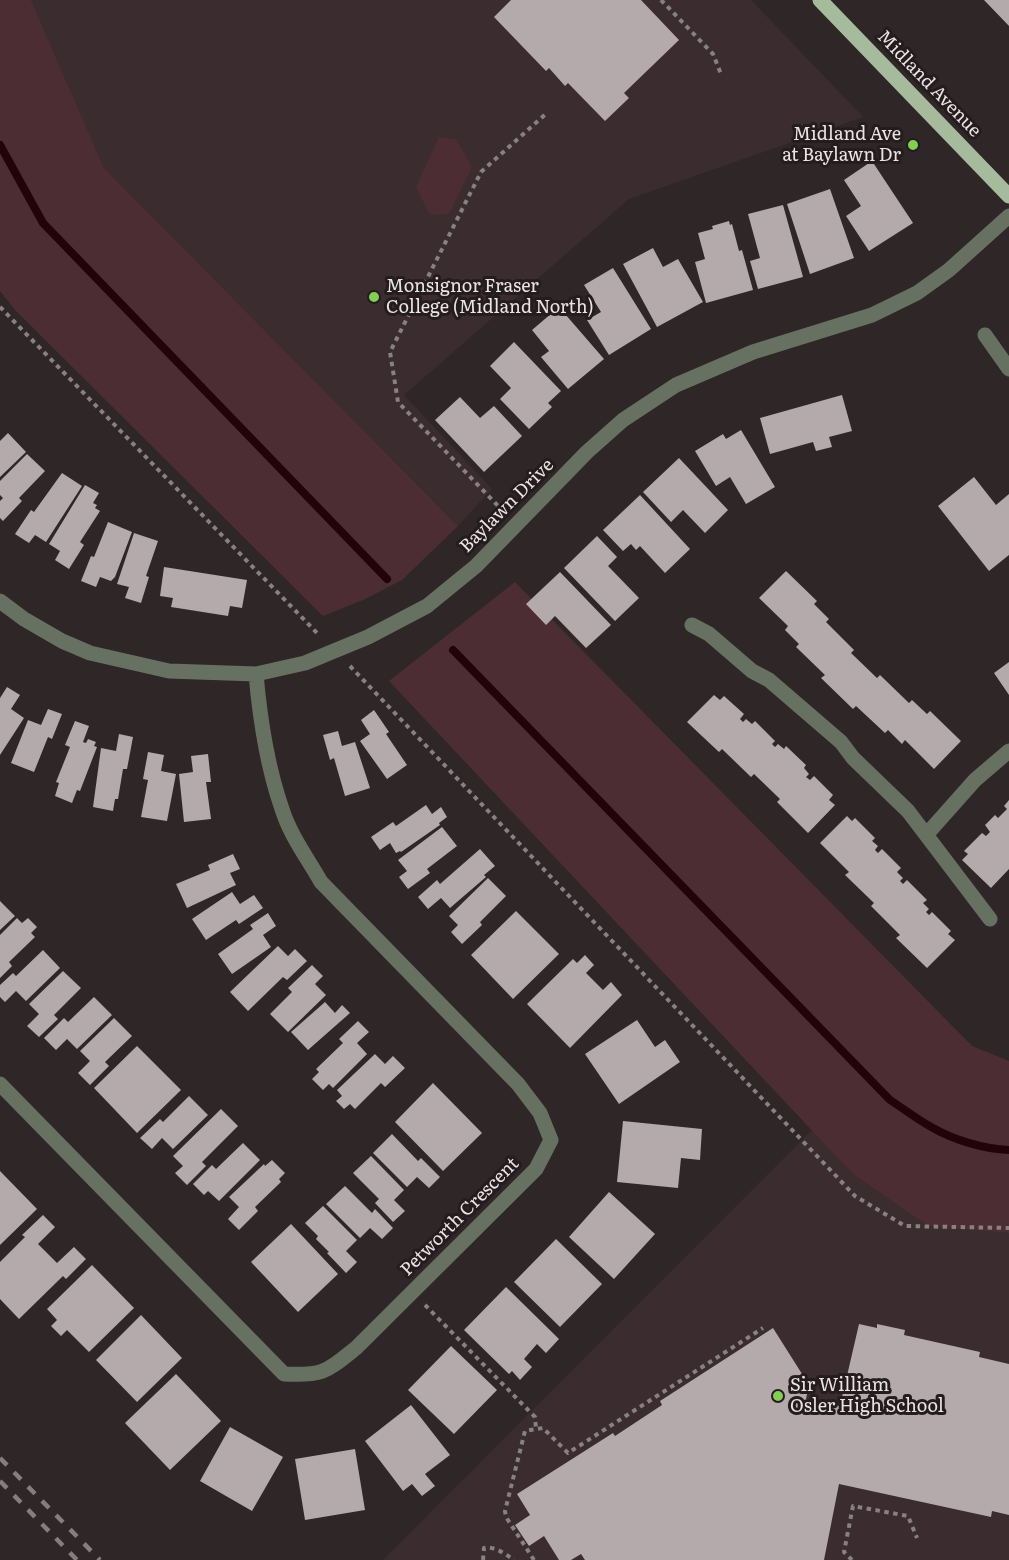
<!DOCTYPE html>
<html>
<head>
<meta charset="utf-8">
<style>
  body { margin:0 }
  canvas { display:block; background:#2e2627 }
</style>
</head>
<body>
<canvas width="1009" height="1560"></canvas>
<script>
const g = document.querySelector('canvas').getContext('2d');
g.lineJoin = 'round';
function paint(path, color) {
  g.fillStyle = color;
  g.fill(path, 'evenodd');
}
function stroke(path, color, width, dash) {
  g.strokeStyle = color;
  g.lineWidth = width;
  g.lineCap = dash ? 'butt' : 'round';
  g.setLineDash(dash || []);
  g.stroke(path);
}
function write(font, color, halo, rows, align = 'center') {
  g.font = font + ' Literata,serif';
  g.lineWidth = 6;
  g.setLineDash([]);
  g.textBaseline = 'middle';
  g.strokeStyle = halo;
  g.fillStyle = color;
  for (const [text, x, y, turn = 0] of rows) {
    g.save();
    g.translate(x, y);
    g.rotate((+turn || 0) * Math.PI / 180);
    g.textAlign = isNaN(turn) ? turn : align;
    if (halo) g.strokeText(text, 0, 0);
    g.fillText(text, 0, 0);
    g.restore();
  }
}
const built = new Path2D(`
  M31 0H751L863 117 629 199 404 395 492 489 458 526 104 168Z
  M813 1129 853 1174 928 1226 1009 1233V1560H383Z`);
const green = new Path2D(`
  M0 0H31L104 168 458 526 402 580 363 600 323 616 15 310 0 291Z
  M439 137 456 139 472 167 449 214 430 215 416 187Z
  M515 582 972 1046 1009 1061V1233L928 1226 853 1174 389 681Z`);
const stream = new Path2D(`
  M0 145 43 223 387 579
  M453 650 890 1100C904 1109 918 1120 933 1128 954 1140 984 1149 1009 1150`);
const building = new Path2D(`
  M511 0H641L679 40 624 93 629 98 605 121 568 83 565 86 549 68 546 71 494 17Z
  M984 0H1009V26Z
  M872 161 913 223 869 251 846 216 861 206 844 180Z
  M830 189 854 258 810 274 787 204Z
  M783 205 803 277 758 289 750 261 760 258 748 214Z
  M729 221 730 225 732 224 739 251 742 250 753 290 706 303 695 262 705 259 698 233 713 229 712 226Z
  M653 248 663 267 678 259 703 302 657 327 623 264Z
  M613 268 651 329 609 355 587 320 601 312 584 285Z
  M559 307 604 359 568 389 541 357 549 351 532 330Z
  M514 342 561 391 548 403 552 407 529 429 500 399 511 388 490 366Z
  M842 395 852 431 829 437 832 447 816 451 813 442 770 454 760 418Z
  M460 397 480 418 494 406 522 436 484 472 435 420Z
  M741 430 775 487 746 504 730 477 716 486 695 451 723 434 726 439Z
  M8 433 26 452 0 477V441Z
  M27 454 45 471 19 498 22 501 3 521 0 518V501L3 498 0 495V481Z
  M679 458 728 510 705 533 683 510 671 522 643 492Z
  M62 473 82 486 46 542 35 535 29 543 15 534 31 510 34 512Z
  M974 477 996 505 1009 494V555L989 571 938 506Z
  M85 485 99 493 93 503 97 505 95 508 100 511 80 542 84 545 69 569 55 560 60 551 49 544Z
  M640 495 690 549 665 573 640 546 636 550 631 544 623 551 603 530Z
  M108 522 132 532 115 577 111 581 100 577 96 587 81 581 91 556 94 557Z
  M134 533 158 541 146 576 149 577 141 603 125 598 129 587 117 584Z
  M597 536 617 557 608 566 639 598 615 621 564 568Z
  M164 567 247 580 242 608 230 606 228 616 171 607 173 598 160 596Z
  M786 571 817 601 814 604 829 619 826 622 854 650 851 653 877 678 880 675 909 703 912 700 927 714 930 711 961 741 934 769 905 740 902 744 888 730 885 733 856 706 853 709 821 678 825 675 796 647 799 644 785 630 788 626 759 598Z
  M560 572 611 625 586 648 555 616 546 625 526 604Z
  M1009 662V695L994 673Z
  M7 687 20 695 11 709 24 718 0 755V698Z
  M714 695 720 700 724 696 744 714 740 719 743 722 746 719 752 724 755 721 775 741 772 744 775 747 778 744 784 749 786 746 806 765 804 768 809 774 806 777 810 780 814 776 833 795 829 800 835 805 808 833 777 802 780 799 754 774 751 777 722 749 719 752 687 722Z
  M48 709 62 714 52 739 48 737 34 772 11 763 28 720 41 725Z
  M374 710 389 732 386 734 407 765 387 779 360 741 370 734 361 720Z
  M75 721 89 726 83 742 86 743 88 739 96 742 94 746 97 747 80 791 77 790 72 803 55 796 59 783 56 782 70 747 65 745Z
  M338 731 342 746 355 742 370 788 345 796 334 758 330 760 323 735Z
  M119 734 133 737 127 769H123L118 799H115L113 811 93 807 101 748 116 751Z
  M148 752 164 755 161 771 176 774 167 821 141 817 148 780 143 779Z
  M208 754 211 782H206L211 819 184 822 179 774 193 772 191 756Z
  M1009 800V869L991 888 962 860 968 854 964 851 982 833 986 836 990 832 985 825 995 815 998 818 1007 809 1004 806Z
  M426 805 432 814 441 807 447 817 439 823 440 825 401 852 400 851 396 853 390 843 380 850 371 837 393 822 396 826Z
  M847 816 852 821 855 818 875 838 872 841 878 846 875 850 878 853 882 849 901 868 897 872 903 878 900 881 903 884 907 880 927 900 923 903 929 909 926 912 929 915 932 912 951 931 948 934 955 940 927 968 896 938 900 935 871 906 874 903 845 875 849 872 820 843Z
  M442 827 457 846 427 869 430 873 408 889 399 877 407 871 398 860Z
  M480 849 495 866 484 875 486 877 450 908 441 898 428 909 418 897 437 880 440 884Z
  M233 854 240 869 230 873 236 885 187 908 176 884 210 870 208 865Z
  M488 878 506 896 480 922 482 925 462 944 451 932 458 925 449 916Z
  M232 892 240 904 254 895 263 908 239 924 236 920 206 940 192 919Z
  M0 901 15 916 0 930Z
  M516 911 559 954 513 999 471 955Z
  M268 913 276 926 263 935 271 947 232 974 218 954 253 929 250 925Z
  M17 918 22 923 28 918 37 927 31 933 35 937 9 962 12 966 0 978V935Z
  M278 946 288 956 295 949 307 961 287 980 283 977 248 1011 230 992Z
  M43 950 60 968 26 1001 16 991 5 1002 0 997V985L13 973 16 976Z
  M585 955 594 965 586 973 603 990 611 982 622 995 570 1048 527 1004 573 959 577 963Z
  M312 965 323 976 315 984 326 995 288 1032 270 1014 292 992 288 988Z
  M63 971 81 988 54 1015 58 1019 39 1037 27 1026 39 1014 29 1004Z
  M94 997 112 1015 77 1049 67 1039 56 1050 44 1038 64 1018 68 1022Z
  M325 1002 335 1013 342 1005 350 1013 308 1050 291 1032Z
  M114 1018 132 1036 105 1062 109 1066 90 1085 78 1073 90 1061 80 1051Z
  M637 1020 655 1047 665 1040 680 1062 619 1104 585 1054Z
  M358 1021 369 1032 357 1043 367 1054 333 1088 329 1084 323 1090 312 1079 319 1072 316 1069 343 1043 339 1039Z
  M137 1046 181 1090 137 1133 94 1088Z
  M375 1054 385 1064 393 1056 405 1068 385 1087 381 1083 355 1109 350 1104 344 1109 336 1101 342 1096 337 1090Z
  M433 1083 482 1133 443 1171 395 1122Z
  M189 1096 208 1115 173 1149 162 1138 152 1149 140 1138 160 1119 163 1122Z
  M221 1109 238 1126 202 1162 206 1166 187 1185 175 1173 183 1166 173 1156Z
  M623 1121 702 1129 700 1160 681 1158 678 1188 617 1182Z
  M392 1134 418 1161 421 1158 440 1177 429 1188 417 1177 407 1187 373 1153Z
  M243 1143 260 1160 219 1201 208 1191 204 1195 193 1184 212 1165 216 1169Z
  M371 1156 404 1190 394 1200 405 1211 393 1222 375 1203 379 1199 353 1173Z
  M272 1160 285 1173 279 1179 281 1182 255 1207 258 1211 239 1230 228 1219 239 1207 229 1197 264 1164 265 1166Z
  M0 1171 37 1209 0 1245Z
  M345 1186 372 1213 375 1209 393 1228 382 1239 370 1228 360 1238 326 1204Z
  M609 1192 655 1234 614 1279 569 1237Z
  M323 1206 357 1240 346 1251 357 1262 346 1273 327 1253 329 1252 316 1239 318 1236 305 1223Z
  M43 1215 55 1227 38 1244 57 1263 74 1247 86 1259 66 1279 63 1276 19 1319 0 1299V1262L25 1237 22 1235Z
  M291 1224 338 1274 298 1312 251 1262Z
  M556 1239 602 1284 560 1327 514 1282Z
  M92 1265 134 1308 89 1352 67 1330 61 1336 51 1326 57 1320 47 1309Z
  M506 1287 559 1339 546 1353 537 1344 524 1359 532 1367 520 1380 512 1371 509 1374 464 1330Z
  M141 1315 182 1358 137 1402 96 1360Z
  M859 1324 877 1328V1324L905 1330 904 1335 980 1352 979 1357 1009 1364V1515L992 1511 991 1517 839 1484 824 1560H585L581 1554 571 1560H559L544 1536 529 1546 515 1525 530 1515 517 1494 613 1433 615 1436 662 1405 660 1401 773 1328 809 1385 806 1399 840 1406Z
  M451 1346 497 1390 454 1434 408 1390Z
  M176 1374 221 1421 170 1470 125 1423Z
  M411 1405 450 1455 425 1474 435 1486 422 1496 412 1484 403 1491 365 1441Z
  M230 1427 283 1457 252 1511 200 1481Z
  M355 1449 365 1510 305 1520 295 1459Z`);
const path = new Path2D(`
  M661 0 713 54 721 74
  M0 307 319 635
  M504 512 398 402 390 352 481 172 548 112
  M350 666 855 1196 905 1226 1009 1228
  M425 1305 535 1417 536 1429
  M483 1560 484 1548C495 1546 505 1554 514 1560
  M534 1560 506 1517 505 1511 525 1431 543 1428 568 1453 763 1328
  M852 1560 844 1552 853 1506 908 1516 917 1538`);
const minor = new Path2D(`
  M985 335 1009 369
  M0 601 24 619 62 641 90 653 169 671 256 674 305 663 368 637 427 606 476 566 587 452 623 420 676 385 753 352 872 315 917 293 949 270 1009 216
  M692 625 709 634 752 671 769 680 841 742 853 758 908 811 990 919
  M927 834 975 780 1009 751
  M0 1084 284 1374C323 1376 326 1372 356 1348L536 1169 551 1140 540 1113 518 1084 321 882C308 859 290 835 282 809 267 766 260 720 256 674`);
const major = new Path2D(`
  M820 0 1009 196`);
const rail = new Path2D(`
  M0 1458 100 1560
  M0 1481 77 1560`);
const markers = [
  [913,145,6,"#81d050"],
  [374,297,6,"#81d050"],
  [778,1396,6,"#81d050"]
];
const streetNames = [
  ["Midland Avenue",929,84,46],
  ["Baylawn Drive",507,506,-45],
  ["Petworth Crescent",460,1217,-45]
];
const poiNames = [
  ["Midland Ave",901,135,"right"],
  ["at Baylawn Dr",901,156,"right"],
  ["Monsignor Fraser",386,287],
  ["College (Midland North)",386,308],
  ["Sir William",790,1386],
  ["Osler High School",790,1407]
];
paint(built, '#3b2c2f');
paint(green, '#4d2d34');
stroke(stream, '#22020b', 8);
paint(building, '#b4a9ab');
stroke(path, '#878182', 4, [4.5, 4.5]);
stroke(minor, '#677162', 15);
stroke(major, '#a6bb9c', 15);
stroke(rail, '#847e7f', 4.5, [10, 10]);
for (const [x, y, r, color] of markers) {
  const dot = new Path2D();
  dot.arc(x, y, r, 0, 2 * Math.PI);
  g.fillStyle = color;
  g.fill(dot);
  stroke(dot, '#241c1d', 2);
}
write('18px', '#e9e4e5', '#241c1d', streetNames);
write('18px', '#e9e4e5', '#241c1d', poiNames, 'left');
</script>
</body>
</html>
